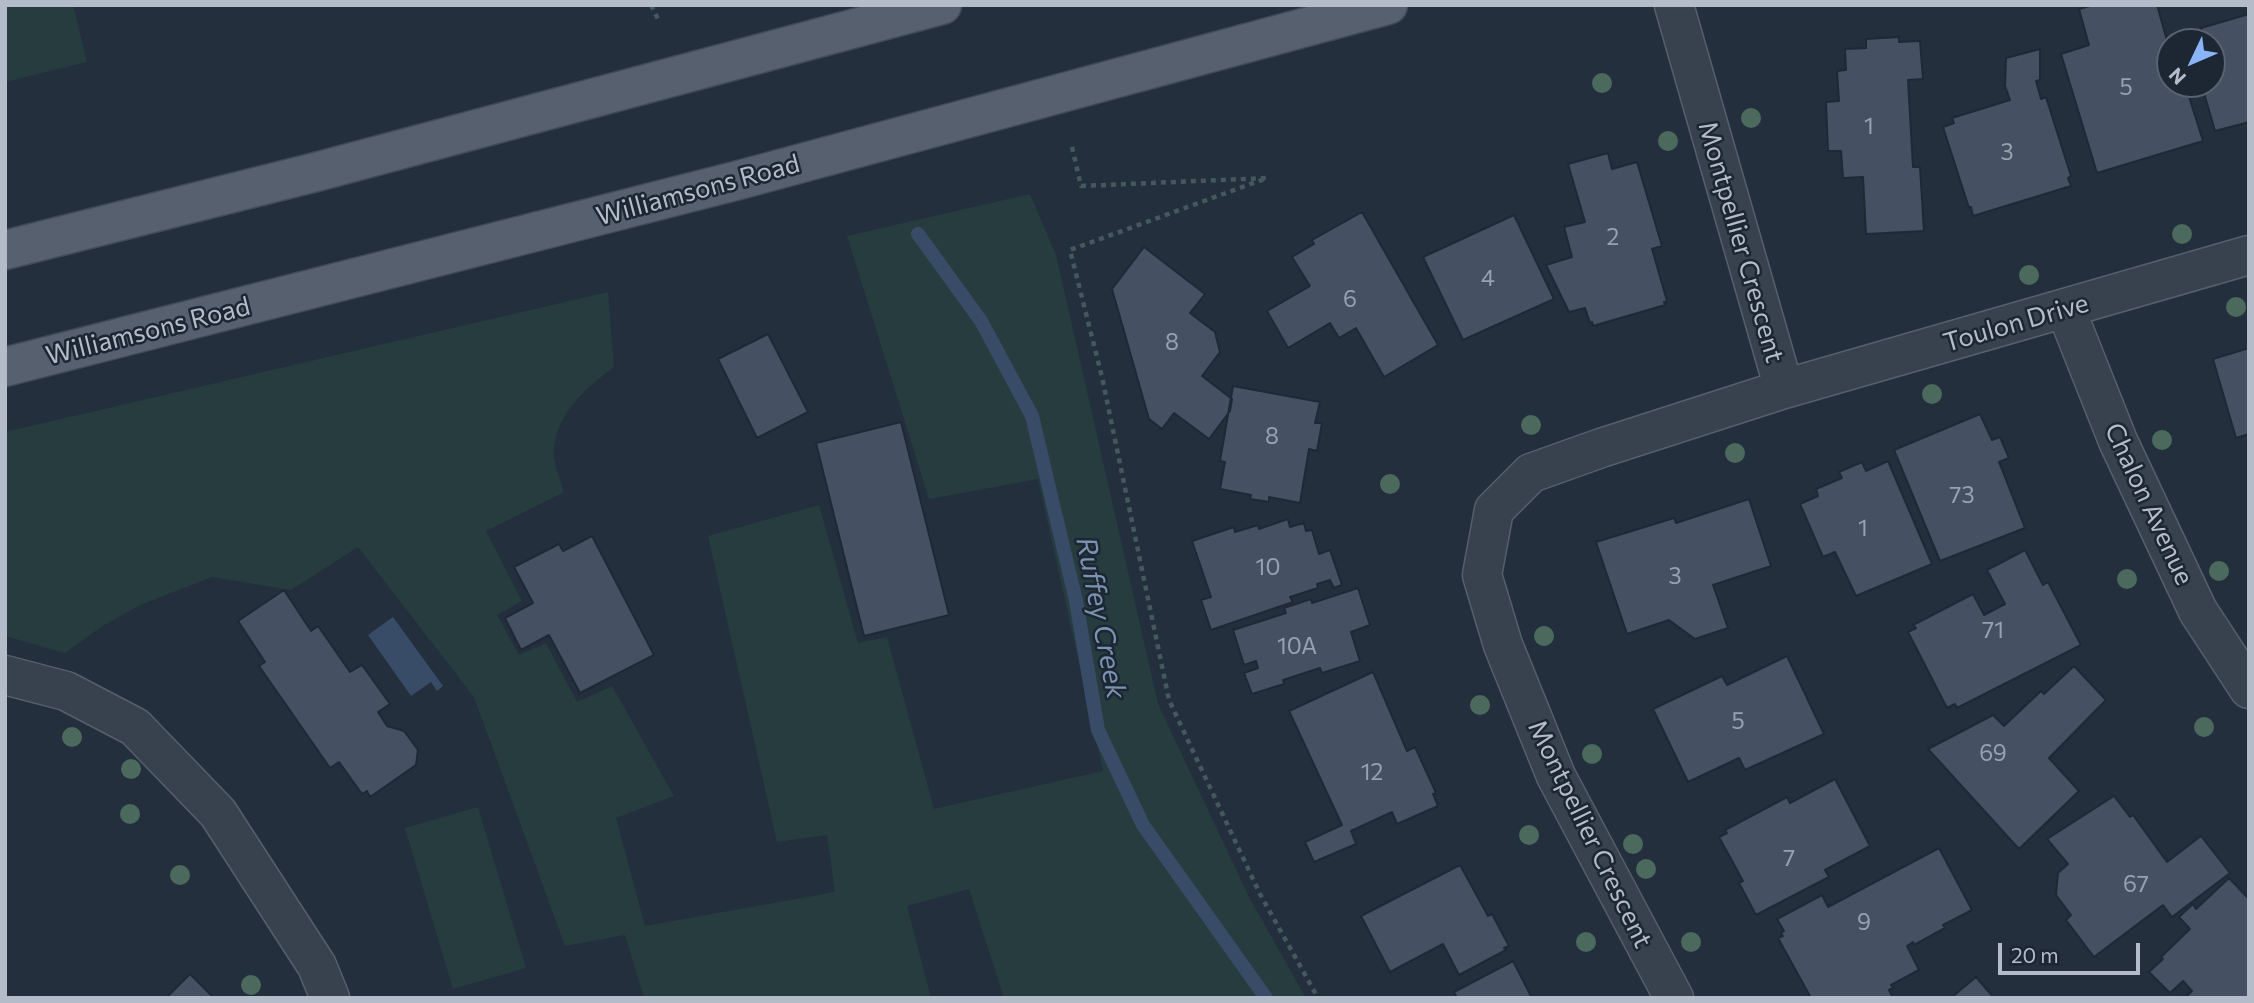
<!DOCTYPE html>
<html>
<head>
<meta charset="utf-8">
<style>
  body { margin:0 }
  #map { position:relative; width:2254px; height:1003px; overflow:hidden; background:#242f3e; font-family:Commissioner,sans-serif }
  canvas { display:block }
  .frame { position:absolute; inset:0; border:7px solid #b4bcc9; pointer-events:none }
  .north { position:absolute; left:2156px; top:28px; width:70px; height:70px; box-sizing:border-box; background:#1d2633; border:2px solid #59626f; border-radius:50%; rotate:226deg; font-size:19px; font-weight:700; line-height:28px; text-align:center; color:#b4bcc9 }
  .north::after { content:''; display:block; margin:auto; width:24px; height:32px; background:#8ab4f8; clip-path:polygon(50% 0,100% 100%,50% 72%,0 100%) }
  .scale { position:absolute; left:1998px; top:943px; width:142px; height:32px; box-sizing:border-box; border:4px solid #b4bcc9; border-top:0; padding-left:9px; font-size:21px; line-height:24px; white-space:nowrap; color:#b4bcc9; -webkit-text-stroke:5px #1d2633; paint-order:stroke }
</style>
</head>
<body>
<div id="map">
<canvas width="2254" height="1003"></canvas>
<div class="frame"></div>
<div class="north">N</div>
<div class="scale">20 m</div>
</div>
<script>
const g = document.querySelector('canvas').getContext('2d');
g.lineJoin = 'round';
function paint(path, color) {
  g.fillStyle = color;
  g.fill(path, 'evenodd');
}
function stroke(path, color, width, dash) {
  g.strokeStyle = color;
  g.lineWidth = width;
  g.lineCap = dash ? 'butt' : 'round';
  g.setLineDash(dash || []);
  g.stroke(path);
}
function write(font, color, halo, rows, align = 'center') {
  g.font = font + ' Commissioner,sans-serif';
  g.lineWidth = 5;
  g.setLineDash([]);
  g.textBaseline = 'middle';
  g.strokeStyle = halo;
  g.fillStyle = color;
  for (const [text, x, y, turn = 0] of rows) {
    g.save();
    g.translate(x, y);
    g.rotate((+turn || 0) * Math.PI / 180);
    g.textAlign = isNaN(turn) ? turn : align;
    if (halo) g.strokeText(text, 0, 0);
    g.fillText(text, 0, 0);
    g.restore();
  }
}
const green = new Path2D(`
  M5 5H73L87 62 5 82Z
  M1030 194 1056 255 1158 704 1250 899 1306 998H1004L969 889 907 906 931 998H644L625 935 565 946 474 697 358 547 291 590 212 577 140 605 101 627 65 653 5 636V432L608 292 614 367C586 388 557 413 554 449 552 462 561 480 564 492L486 531 522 601 497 615 519 655 546 643 577 702 612 686 674 796 616 818 645 926 835 892 827 835 777 842 708 536 819 505 858 643 887 637 934 809 1103 771 1038 479 929 499 847 236Z
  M478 807 526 968 453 989 405 828Z`);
const water = new Path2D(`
  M393 617 443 686 437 691 431 682 411 696 368 635Z`);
const stream = new Path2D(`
  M918 234 981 321 1032 416 1076 601 1098 730 1143 825 1266 998`);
const building = new Path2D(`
  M2093 5H2157L2170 51V84H2180L2182 91 2187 90 2203 141 2097 173 2061 54 2089 45 2079 9Z
  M2249 14V122L2215 131 2202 86 2212 84 2217 81 2212 65V42H2205L2201 28Z
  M1899 37V42L1920 41 1923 79 1908 80 1913 167H1920L1924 231 1866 234 1863 177 1843 178 1841 151H1828L1826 102 1839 101 1837 71 1846 70 1845 49 1866 48V39Z
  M2040 49V80L2036 81 2041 99 2046 97 2071 176 2068 178 2071 186 1973 216 1971 207 1969 208 1943 127 1954 123 1952 118 2010 100 2005 86 2006 58Z
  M1608 153 1612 169 1637 162 1662 246 1652 249 1667 301 1664 302 1665 305 1593 326 1592 322 1590 323 1585 308 1569 312 1546 265 1572 257 1564 227 1585 222 1568 164Z
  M1362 212 1438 345 1384 377 1356 328 1339 338 1330 323 1288 348 1267 311 1310 286 1292 257 1314 244 1312 240Z
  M1514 215 1554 299 1463 340 1423 257Z
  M1144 247 1205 294 1190 313 1215 332 1220 352 1202 376 1232 399 1230 411 1209 439 1174 413 1162 429 1149 419 1112 289Z
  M768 334 808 412 757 438 718 359Z
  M2249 348V434L2236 438 2213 359Z
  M1233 386 1320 402 1315 423H1322L1317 451 1309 449 1300 503 1269 497V502L1250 499 1251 495 1220 489 1225 462 1220 461Z
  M1980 414 1992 440 2000 437 2009 458 1999 462 2025 528 1940 561 1894 450Z
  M901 422 949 615 864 636 816 443Z
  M1888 461 1932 564 1856 596 1835 552 1823 557 1800 504 1818 496 1816 489 1842 478 1839 472 1862 462 1866 471Z
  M1749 499 1771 566 1713 585 1728 628 1695 639 1669 620 1627 634 1596 542 1674 518 1676 523Z
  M1288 519 1290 527 1304 523 1306 531 1312 530 1319 554 1330 550 1342 585 1334 588 1330 580 1317 584 1318 588 1290 597 1293 602 1211 630 1201 600 1211 597 1192 541 1234 527 1235 532 1258 525 1259 529Z
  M592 536 654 655 580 693 549 635 521 650 505 618 533 603 514 567 559 544 563 551Z
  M2025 550 2043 585 2048 582 2081 645 1957 708 1955 704 1947 708 1908 632 1916 628 1913 625 1973 594 1984 615 2005 604 1987 570Z
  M1358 588 1370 625 1351 632 1360 661 1322 673 1320 668 1283 680 1284 684 1252 694 1244 673 1258 668 1256 661 1244 665 1233 630 1286 613 1284 608 1311 599 1312 603Z
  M284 590 311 631 318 626 350 672 362 665 390 704 378 712 387 726 404 731 418 750 416 765 370 797 367 791 362 794 339 762 330 768 259 666 265 662 238 621Z
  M1787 656 1824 734 1745 770 1739 758 1688 782 1653 709 1722 676 1727 685Z
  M2074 666 2106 700 2049 758 2079 791 2019 849 1928 749 1993 715 2004 726 2041 691 2044 694Z
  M1373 672 1407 751 1415 747 1436 793 1433 794 1438 806 1397 824 1392 812 1351 831 1356 844 1314 862 1305 842 1342 825 1289 711Z
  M1835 779 1870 846 1825 870 1829 877 1756 915 1739 883 1743 881 1719 837 1727 833 1725 830 1787 797 1790 803Z
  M2114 796 2130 817 2133 815 2167 862 2201 836 2230 873 2172 917 2163 905 2094 957 2066 920 2071 915 2056 895 2058 873 2068 864 2047 839Z
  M1939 848 1972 910 1943 925 1945 928 1914 945 1913 942 1907 946 1919 970 1891 985 1893 988 1889 990 1893 998H1811L1778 938 1783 936 1781 933 1784 931 1777 919 1822 895 1828 907Z
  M1460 865 1488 916 1492 914 1509 946 1504 948 1506 950 1459 975 1443 944 1390 972 1361 916Z
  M2229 878 2249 899V998H2185L2192 991 2183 981 2170 993 2149 972 2163 959 2161 957 2190 929 2179 917 2193 904 2196 909Z
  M1513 961 1532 998H1452L1456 996 1454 992Z
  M190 974 214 998H166Z
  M1976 977 1994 998H1951Z`);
const path = new Path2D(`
  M651 5 658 19
  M1072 147 1081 186 1267 178 1070 250 1102 377 1169 700 1260 894 1318 998`);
const minor = new Path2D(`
  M1674 5 1784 389
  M2066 310 2118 441 2198 611 2249 689
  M5 675 66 691 135 727 218 813 317 966 330 998
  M1674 998 1556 776 1503 645 1482 575 1494 510 1531 473 1601 448 1784 389 2249 255`);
const major = new Path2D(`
  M5 250 316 172 942 5
  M5 367 739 180 1388 5`);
const trees = [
  [1602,83],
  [1751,118],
  [1668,141],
  [2182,234],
  [2029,275],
  [2236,307],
  [1932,394],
  [1531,425],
  [2162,440],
  [1735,453],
  [1390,484],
  [2219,571],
  [2127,579],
  [1544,636],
  [1480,705],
  [2204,727],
  [72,737],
  [1592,754],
  [131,769],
  [130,814],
  [1529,835],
  [1633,844],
  [1646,869],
  [180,875],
  [1586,942],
  [1691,942],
  [251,985]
];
const numberNames = [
  ["5",2126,87],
  ["1",1869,126],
  ["3",2007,152],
  ["2",1613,237],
  ["4",1488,278],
  ["6",1350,299],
  ["8",1172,342],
  ["8",1272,436],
  ["73",1962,495],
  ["1",1863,528],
  ["10",1268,567],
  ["3",1675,576],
  ["71",1993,630],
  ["10A",1297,646],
  ["5",1738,721],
  ["69",1993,753],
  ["12",1372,772],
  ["7",1789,858],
  ["67",2136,884],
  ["9",1864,922]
];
const streetNames = [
  ["Williamsons Road",698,190,-15],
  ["Montpellier Crescent",1741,242,74],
  ["Toulon Drive",2016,323,-16],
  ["Williamsons Road",148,331,-14],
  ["Chalon Avenue",2149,504,65],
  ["Montpellier Crescent",1590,834,64]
];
const waterNames = [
  ["Ruffey Creek",1101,618,79]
];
paint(green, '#263c3f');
paint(water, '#394c67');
stroke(stream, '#394c67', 14);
paint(building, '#455162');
stroke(building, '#1f2835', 2);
stroke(minor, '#565f6c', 41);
stroke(major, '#414a57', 41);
stroke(path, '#44595c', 4.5, [5, 5]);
stroke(minor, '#38414e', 38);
stroke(major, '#56606e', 38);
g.fillStyle = '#4b6a5d';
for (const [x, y] of trees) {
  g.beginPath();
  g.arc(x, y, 10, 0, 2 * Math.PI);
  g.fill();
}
write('23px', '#98a1af', null, numberNames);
write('26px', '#b4bcc9', '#1d2633', streetNames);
write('italic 28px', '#7c92b1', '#1d2633', waterNames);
</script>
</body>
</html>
